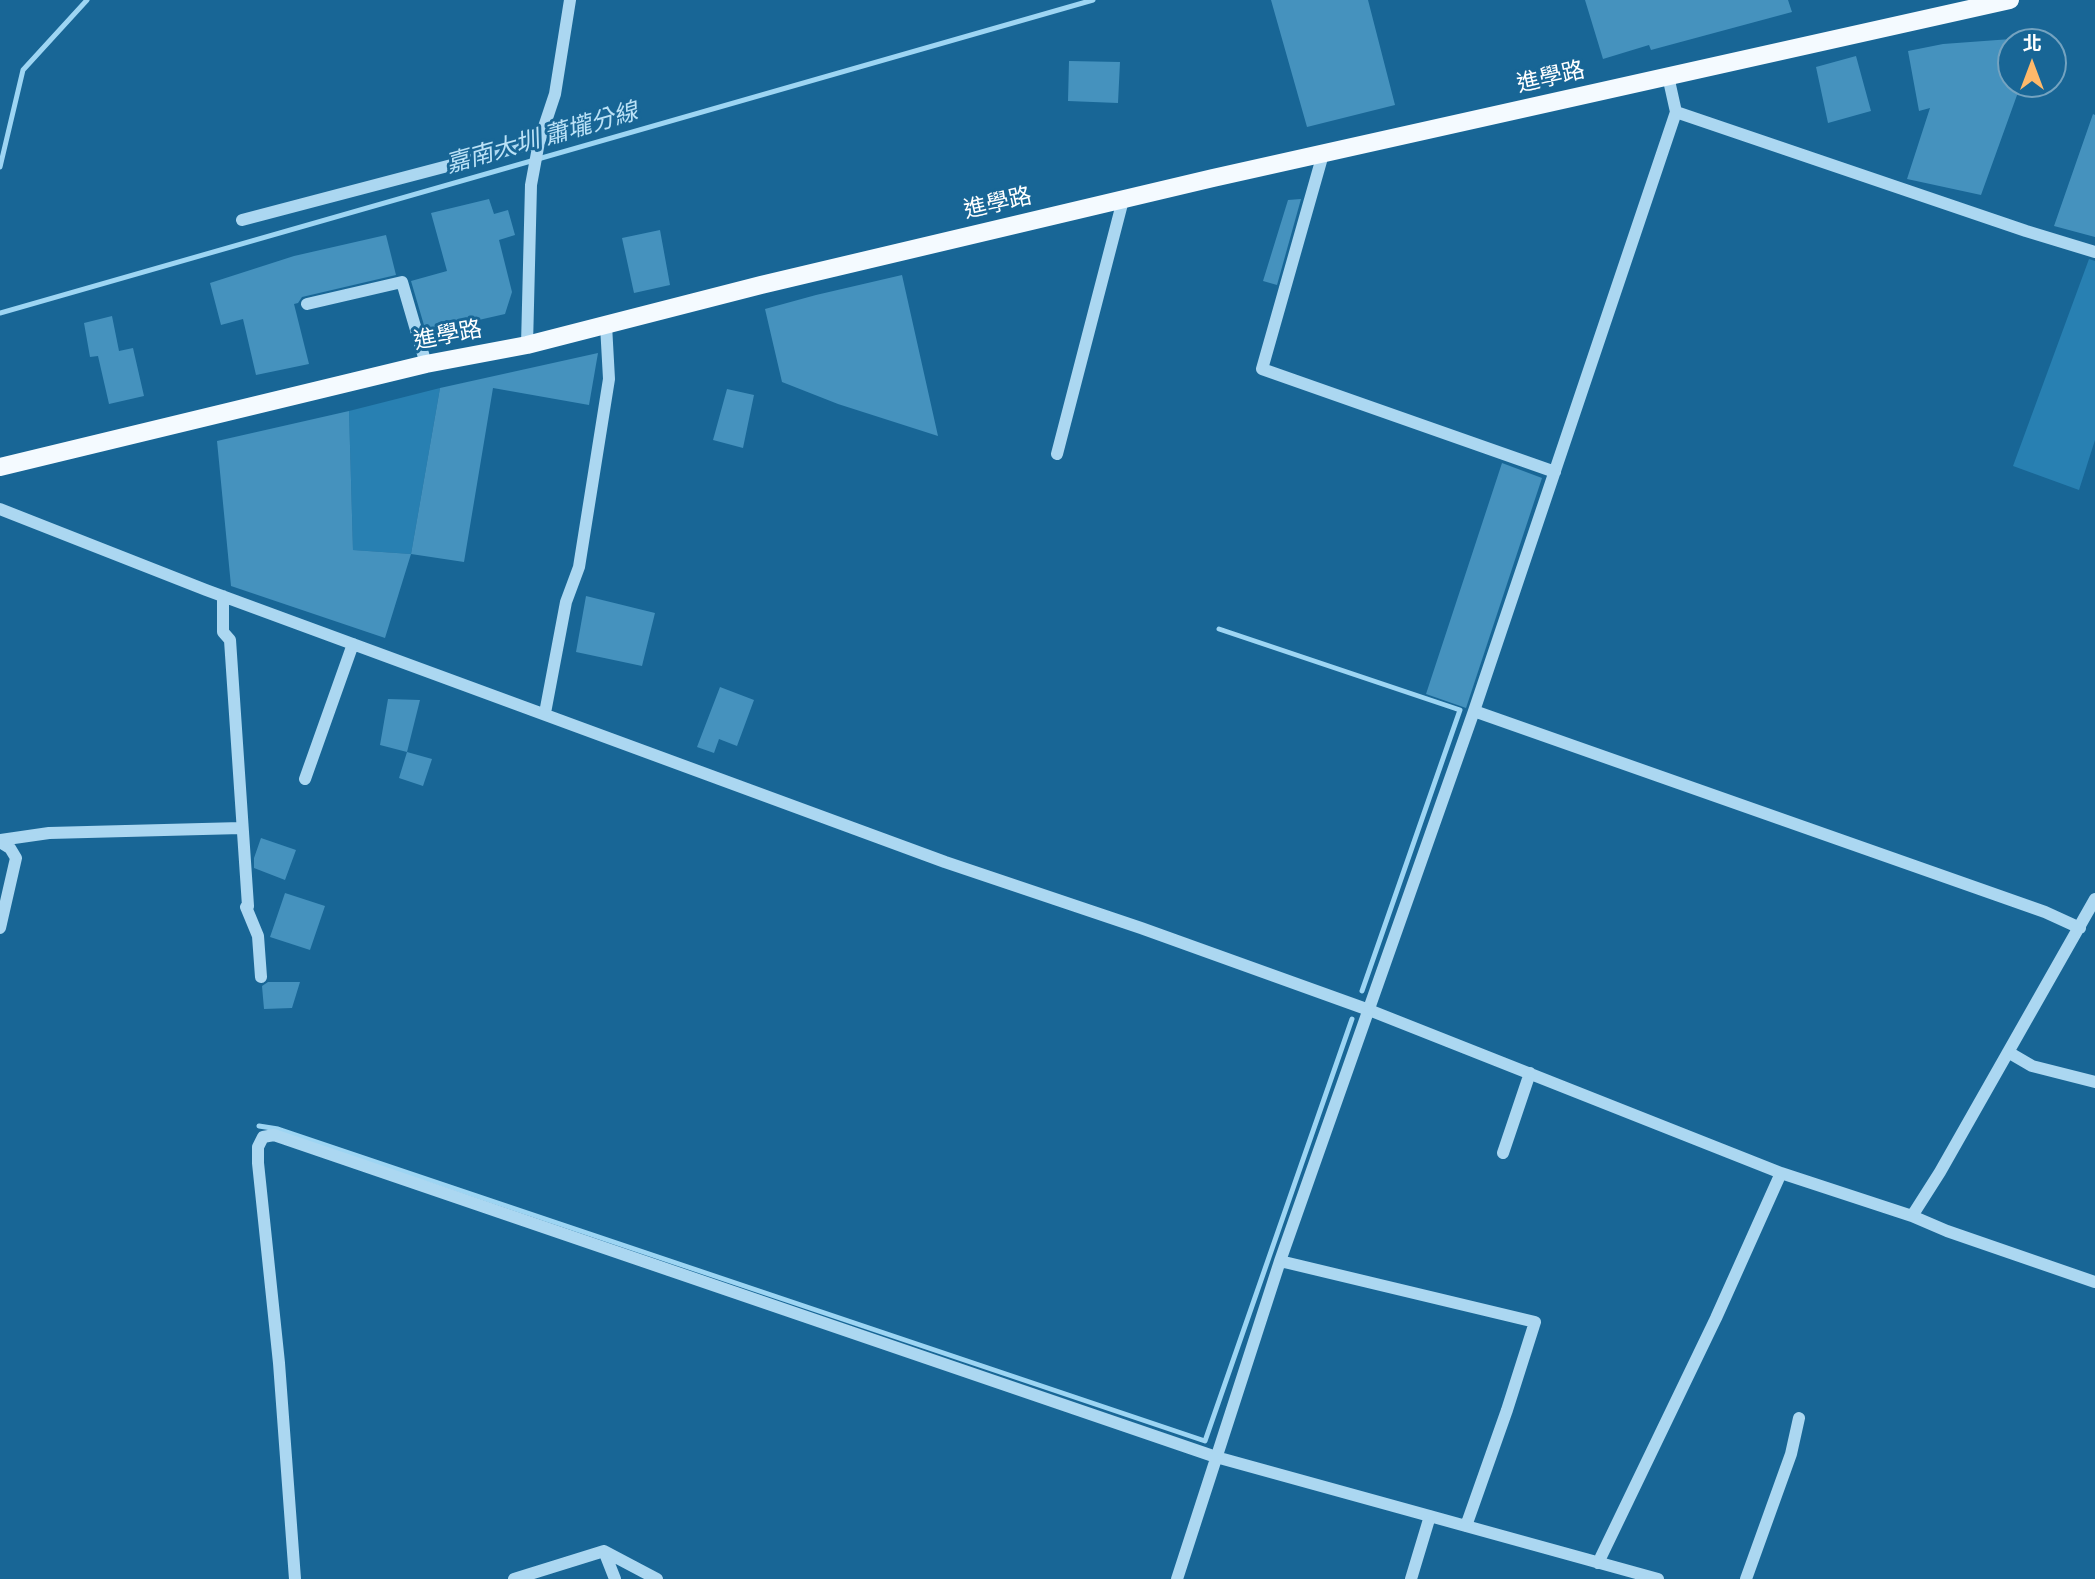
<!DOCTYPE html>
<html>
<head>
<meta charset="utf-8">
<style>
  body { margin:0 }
  #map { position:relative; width:2095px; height:1579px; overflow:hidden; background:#186696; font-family:"Space Grotesk","Noto Sans TC",sans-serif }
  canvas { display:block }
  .north { position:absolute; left:1997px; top:28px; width:70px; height:70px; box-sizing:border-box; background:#186696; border:2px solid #74a3c0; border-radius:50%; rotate:0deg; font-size:19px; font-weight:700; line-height:28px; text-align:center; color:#fff }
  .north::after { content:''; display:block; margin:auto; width:24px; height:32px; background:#ffb96a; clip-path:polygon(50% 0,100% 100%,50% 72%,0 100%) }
</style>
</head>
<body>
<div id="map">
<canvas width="2095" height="1579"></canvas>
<div class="north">北</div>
</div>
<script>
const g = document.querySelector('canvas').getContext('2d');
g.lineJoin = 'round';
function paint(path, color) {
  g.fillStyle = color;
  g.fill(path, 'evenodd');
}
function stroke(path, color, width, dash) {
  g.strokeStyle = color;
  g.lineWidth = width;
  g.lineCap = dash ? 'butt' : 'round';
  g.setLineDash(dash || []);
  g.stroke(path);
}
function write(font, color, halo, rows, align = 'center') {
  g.font = font + ' "Space Grotesk","Noto Sans TC",sans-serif';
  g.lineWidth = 6;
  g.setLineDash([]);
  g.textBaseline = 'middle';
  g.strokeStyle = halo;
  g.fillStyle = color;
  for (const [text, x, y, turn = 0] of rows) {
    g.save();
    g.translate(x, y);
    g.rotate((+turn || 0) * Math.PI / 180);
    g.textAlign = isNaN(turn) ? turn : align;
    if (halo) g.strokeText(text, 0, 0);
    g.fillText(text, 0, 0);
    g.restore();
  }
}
const green = new Path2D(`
  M2089 259 2095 261V440L2079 490 2013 466Z
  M440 388 411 554 353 550 349 411Z`);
const stream = new Path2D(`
  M0 167 23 70 87 0
  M0 313 1093 0
  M1219 629 1460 710 1362 991
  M259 1126 278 1129 1205 1441 1352 1019`);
const building = new Path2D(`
  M1271 0H1368L1395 105 1307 127Z
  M1585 0H1788L1792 12 1651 50 1649 45 1603 59Z
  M2011 39V84H2021L1981 195 1907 179 1930 108 1919 111 1908 51 1943 44Z
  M1856 56 1871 111 1828 123 1816 67Z
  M1069 61 1120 62 1118 103 1068 101Z
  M2093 114 2095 115V237L2054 226Z
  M489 199 494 214 508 210 515 235 499 240 512 292 505 314 426 332 411 281 447 271 431 213Z
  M1301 199 1277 285 1263 281 1288 200Z
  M660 230 670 285 634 293 622 238Z
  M386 235 396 275 302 297 298 303 294 304 309 364 256 375 243 319 221 325 210 283 294 256Z
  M902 275 938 436 838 404 782 382 765 309 816 295Z
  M112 316 119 351 133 348 144 396 109 404 98 356 90 357 84 323Z
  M598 353 589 405 493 388 464 562 411 554 440 388Z
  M727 389 754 395 743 448 713 440Z
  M349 411 353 550 411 554 385 638 231 586 217 441Z
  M1502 463 1542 478 1466 708 1426 694Z
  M586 596 655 613 642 666 576 652Z
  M720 687 754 700 737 746 719 739 714 753 697 747Z
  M388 699 420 700 407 752 380 745Z
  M407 752 432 759 423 786 399 778Z
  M261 838 296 850 285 880 254 868V858Z
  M285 893 325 906 310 950 270 937Z
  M268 982H300L292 1008 264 1009 262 986Z`);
const minor = new Path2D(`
  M1668 76 1676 112 2026 231 2095 252
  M1323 154 1262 369 1555 472
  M242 220 539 142 555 94 570 0
  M307 304 402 282 426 364
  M527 345 531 185 539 142
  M1057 454 1123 200
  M0 509 206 590 945 862 1141 928 1369 1010 1781 1173 1912 1216 1947 1231 2095 1282
  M223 596V632L230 640 248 906 246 907 258 936 261 977
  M1474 711 2045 912 2080 928
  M545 713 566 602 579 567 609 379 606 325
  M305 779 353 644
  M0 840 49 833 241 828
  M0 842 10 848 16 858 0 928
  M2008 1052 2032 1066 2095 1082
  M1503 1153 1530 1073
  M1912 1216 1940 1172 2095 899
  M1280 1261 1535 1322 1507 1410 1466 1526
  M604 1551 615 1579
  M1598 1563 1716 1318 1781 1173
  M295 1579 279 1363 258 1163V1147L263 1137 274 1135 1216 1457 1658 1579
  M514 1579 604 1551 657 1579
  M1177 1579 1280 1261 1474 711 1676 112
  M1411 1579 1430 1516
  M1746 1579 1791 1454 1799 1418`);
const major = new Path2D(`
  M0 467 426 364 527 345 761 285 1213 178 2010 0`);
const streetNames = [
  ["進學路",1551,78,-13],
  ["進學路",998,204,-13],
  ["進學路",448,336,-11]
];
const waterNames = [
  ["嘉南大圳 蕭壠分線",542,139,-16]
];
paint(green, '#2880b2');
stroke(stream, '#9dd5f3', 5);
paint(building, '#4592be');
stroke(minor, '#abd7f1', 12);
stroke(major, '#f4faff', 18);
write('23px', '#fff', '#186696', streetNames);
write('italic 24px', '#bbe2f7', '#186696', waterNames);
</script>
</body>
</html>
